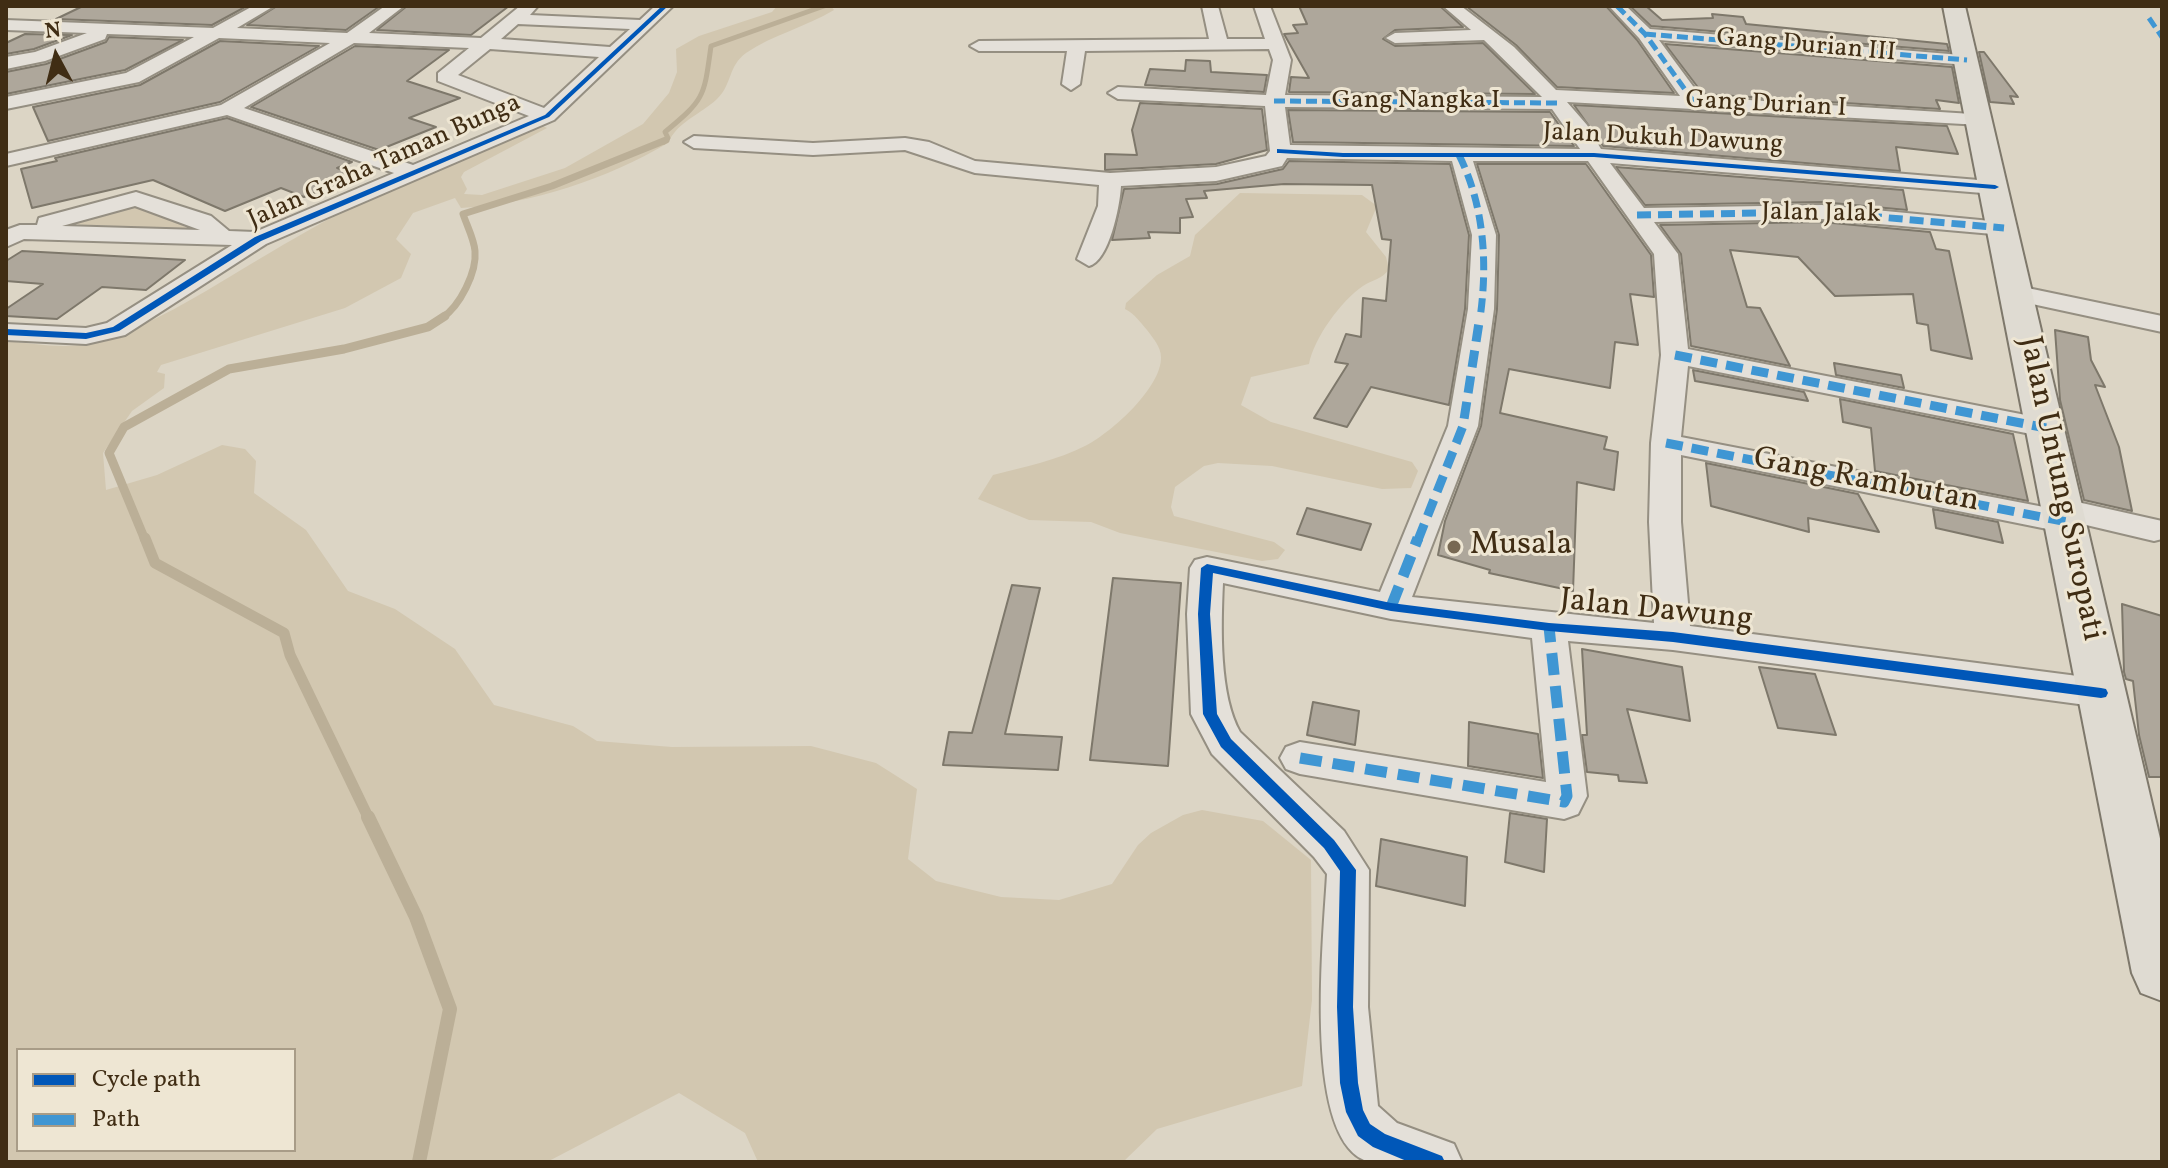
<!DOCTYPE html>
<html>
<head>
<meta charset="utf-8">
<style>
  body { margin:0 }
  #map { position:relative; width:2168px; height:1168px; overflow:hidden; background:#dcd5c5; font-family:Vollkorn,serif }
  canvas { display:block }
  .frame { position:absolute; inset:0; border:8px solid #402d14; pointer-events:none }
  .legend { position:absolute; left:16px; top:1048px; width:280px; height:104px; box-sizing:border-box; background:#eee6d3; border:2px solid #a89c87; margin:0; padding:10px 14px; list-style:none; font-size:24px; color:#402d14 }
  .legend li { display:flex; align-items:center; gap:16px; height:40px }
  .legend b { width:40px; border:2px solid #a89c87 }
  .north { position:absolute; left:16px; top:16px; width:80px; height:80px; -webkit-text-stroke:6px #eee6d3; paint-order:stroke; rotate:353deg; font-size:22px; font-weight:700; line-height:32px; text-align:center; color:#402d14 }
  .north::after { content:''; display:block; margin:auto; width:28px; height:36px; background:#402d14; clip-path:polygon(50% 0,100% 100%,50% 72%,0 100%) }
</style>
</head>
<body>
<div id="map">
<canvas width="2168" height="1168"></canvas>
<div class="frame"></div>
<ul class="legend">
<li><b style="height:10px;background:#0057b8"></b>Cycle path</li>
<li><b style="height:10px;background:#3f96d3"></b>Path</li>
</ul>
<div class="north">N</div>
</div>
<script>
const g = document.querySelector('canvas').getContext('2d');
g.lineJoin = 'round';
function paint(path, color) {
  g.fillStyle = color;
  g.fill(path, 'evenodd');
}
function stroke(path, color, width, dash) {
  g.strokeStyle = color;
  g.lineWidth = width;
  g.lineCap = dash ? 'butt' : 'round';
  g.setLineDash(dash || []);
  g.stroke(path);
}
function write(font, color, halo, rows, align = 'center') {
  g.font = font + ' Vollkorn,serif';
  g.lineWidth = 6;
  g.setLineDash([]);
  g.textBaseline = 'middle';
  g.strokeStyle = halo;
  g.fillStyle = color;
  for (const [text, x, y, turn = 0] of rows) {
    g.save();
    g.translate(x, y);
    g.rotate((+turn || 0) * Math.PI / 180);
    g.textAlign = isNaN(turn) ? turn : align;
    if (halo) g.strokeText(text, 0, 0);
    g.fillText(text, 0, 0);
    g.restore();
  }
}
const green = new Path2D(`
  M777 6H831L834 10C806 27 772 35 746 53 728 66 732 85 717 99 700 115 678 121 668 143 607 179 532 204 461 208L455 198 413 213 396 239 411 254 401 278 345 308 161 365 157 372 165 374 164 388 132 411 103 453 106 490 157 475 222 445 245 449 256 461 254 493 306 530 348 591 395 609 455 649 494 705 573 726 597 741 672 747 811 746 876 763 917 789 908 859 936 881 1001 897 1059 900 1112 884 1138 845 1151 833 1183 815 1202 810 1263 821 1311 860 1312 1000 1302 1086 1157 1129 1123 1162H758L745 1133 679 1093 547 1162H6V341C29 343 56 348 79 345 141 335 208 289 261 258 339 212 455 146 543 126L547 128 464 172 461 177 467 189 464 194 482 195 565 168 643 124 669 93 677 72 676 49 699 36 772 12ZM18 1050H294V1150H18Z
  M1240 193 1362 195 1377 206 1366 232 1386 257 1389 269C1382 280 1373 279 1363 286 1341 301 1314 338 1309 364L1251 377 1241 405 1271 422 1412 462 1418 471 1411 488 1382 489 1272 466 1218 463 1204 466 1175 487 1171 507 1174 516 1274 542 1285 550 1278 559 1262 561 1120 533 1091 522 1029 520 978 499 993 475C1024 467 1058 460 1087 445 1112 432 1162 387 1161 357 1161 347 1153 338 1147 330 1140 322 1135 314 1125 309L1126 303 1157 275 1190 256 1195 235Z
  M132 204 191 229 63 224Z`);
const streamFar4 = new Path2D(`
  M664 142 668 138 665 132C705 99 704 97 711 46L824 6`);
const streamFar3 = new Path2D(`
  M442 318C460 306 477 272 475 251 474 239 467 226 463 214L552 186 666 140`);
const streamFar2 = new Path2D(`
  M145 540 109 453 124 427 229 369 344 349 428 327 445 316`);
const streamFar1 = new Path2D(`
  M145 538 155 563 284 633 290 655 369 819`);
const stream = new Path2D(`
  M368 817 416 917 450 1009 419 1162`);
const building = new Path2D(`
  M83 6H247L212 25 56 19Z
  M277 6H380L346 30 247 25Z
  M407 6H509L471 35 377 30Z
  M1299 6H1440L1463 27 1395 30 1383 39 1395 46 1483 43 1535 94 1289 92 1291 77 1309 78 1284 34 1298 33 1293 25 1307 24Z
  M1466 6H1606L1637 40 1674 93 1557 87 1516 45Z
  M1630 6H1646L1662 20 1713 18 1712 14 1743 17 1746 24 1947 44 1949 51 1651 26Z
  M25 34 72 35 34 49 6 54V43Z
  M109 37 183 40 125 70 6 94V72L46 64 106 42Z
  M220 41 319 46 220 102 48 141 33 107 140 85Z
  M1665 44 1952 67 1959 103 1936 100 1940 109 1703 94Z
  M355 46 449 50 407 81 460 98 409 118 436 127 379 150 251 107Z
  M1979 52H1984L2018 97 2010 96 2014 104 1990 102Z
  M1186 60 1210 61 1211 72 1267 75 1264 92 1145 85 1150 69 1185 71Z
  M1140 103 1262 109 1267 150 1216 164 1105 170V154L1137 155 1132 130Z
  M1574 105 1947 126 1958 154 1896 147 1900 171 1603 146Z
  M1288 110 1550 112 1574 146 1293 142Z
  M227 118 352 162 337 168 357 175 304 197 281 188 225 211 153 180 32 208 21 169 57 161 55 158Z
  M1289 161 1450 164 1469 235 1465 309 1449 405 1371 387 1347 427 1314 418 1348 364 1335 362 1346 334 1361 337 1363 298 1386 301 1391 240 1382 239 1372 185 1284 184 1204 191 1207 198 1186 199 1193 217 1180 218V233L1148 232 1150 238 1112 240 1124 189 1217 184 1283 169Z
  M1477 164H1586L1651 255 1654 297 1630 294 1638 345 1615 342 1610 388 1509 369 1500 413 1607 437 1604 449 1618 452 1614 490 1577 482 1573 591 1489 573 1490 570 1438 555 1445 521 1481 426 1497 309 1499 235Z
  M1616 167 1903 190 1907 210 1822 202 1645 205Z
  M1822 222 1930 232 1936 249 1949 251 1972 359 1931 350 1928 325 1917 323 1913 294 1835 296 1798 257 1730 250 1747 307 1760 308 1790 366 1691 346 1681 254 1660 225Z
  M22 251 114 256 185 260 146 290 102 287 57 319 6 316V309L43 284 6 281V261Z
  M2055 330 2088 337 2091 360 2105 387 2095 385 2119 447 2132 511 2084 500 2060 400Z
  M1834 363 1901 375 1904 388 1836 375Z
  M1693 370 1804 392 1808 401 1695 381Z
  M1840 399 2013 434 2028 501 1875 471 1871 428 1843 422Z
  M1706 463 1858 494 1879 532 1808 518 1809 532 1711 506Z
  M1307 508 1371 524 1361 550 1297 534Z
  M1933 509 1998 522 2003 543 1936 528Z
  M1113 578 1181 583 1168 766 1090 760Z
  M1012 585 1040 588 1005 734 1062 737 1058 770 943 765 949 732 972 733Z
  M2122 604 2162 616V777H2149L2139 735 2133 681 2126 679 2124 672Z
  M1582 649 1682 667 1690 721 1627 709 1647 783 1619 781 1618 775 1587 772 1582 735H1587Z
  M1759 667 1815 674 1836 735 1778 728Z
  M1313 702 1359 711 1355 745 1307 735Z
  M1469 722 1538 734 1543 778 1468 766Z
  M1510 813 1547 819 1544 872 1505 862Z
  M1381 839 1467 857 1465 906 1376 886Z`);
const minor = new Path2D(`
  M253 6H274L237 28 347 33 385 6H404L369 33 481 38 520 6H538L530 15 640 20 655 6H673L554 120 266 244 125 335 86 344 6 340V324L86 328 107 323 232 245 24 239 6 247V230L20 225H37L39 218 136 192 211 216 229 231 255 232 394 173 227 115 6 166V154L221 105 330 43 219 38 139 82 6 109V97L126 73 194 37 107 34 105 39 45 61 6 69V57L35 52 87 33 6 30V20L213 28ZM518 24 630 29 610 47 501 39ZM354 43 469 48 438 73V81L529 116 413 165 244 108ZM490 49 599 57 544 108 458 75ZM135 206 200 230 62 226Z
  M1202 6H1218L1227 39H1265L1254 6H1270L1291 60 1285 95 1542 97 1484 40 1395 43 1386 38 1395 33 1471 30 1443 6H1461L1514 47 1556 90 1680 96 1639 38 1609 6H1626L1650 29 1973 56V64L1967 65 1659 40 1701 97 1988 115 1991 119 1981 125 1567 102 1587 125 1601 149 2003 182 2006 187 2003 192 1995 194 1610 163 1644 208 1822 205 2012 223 2016 228 2004 235 1822 219 1654 222 1678 254 1688 349 2046 419 2056 422 2061 428 2056 434 2046 437 1688 366 1681 437 2049 508 2053 502 2064 499 2162 521V539L2154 541 2082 524 2078 529 2067 533 1681 455V522L1690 626 2101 679 2114 683 2120 693 2114 703 2101 707 1673 650 1568 641 1587 796 1578 814 1564 819 1300 774 1286 769 1280 758 1286 747 1300 742 1546 782 1532 638 1391 619 1223 583C1221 626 1219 695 1240 732L1344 831 1369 870 1368 1007 1378 1106 1397 1123 1454 1144 1462 1162C1441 1162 1380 1167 1364 1160 1302 1133 1324 933 1327 874L1314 857 1212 754 1191 714 1187 614 1190 568 1195 560 1207 557 1380 592 1448 426 1468 309 1472 235 1452 161 1287 158 1282 166 1216 181 1121 186C1120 206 1109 261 1089 266L1077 259 1098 206 1099 185 975 173 905 150 813 155 694 148 684 142 694 136 813 143 905 138 929 142 975 161 1110 173 1216 167 1266 156 1270 151 1265 106 1118 99 1108 93 1118 87 1266 95 1273 60 1269 49 1085 51 1080 84 1071 90 1062 84 1067 51H979L970 46 979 41 1209 39ZM1285 107 1552 109 1580 149 1290 145ZM1473 161H1588L1654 254 1661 355 1651 443 1649 522 1654 623 1412 597 1478 426 1494 309 1496 235Z
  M2018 286 2162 316V332L2009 299 2005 294 2009 289Z`);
const major = new Path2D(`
  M1943 6H1965L2162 847V1001L2141 993 2132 973Z`);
const quietFar3 = new Path2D(`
  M1617 6 1645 34 1694 102
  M2149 18 2162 37
  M1645 34 1967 60
  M1274 101 1558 103`);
const quietFar2 = new Path2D(`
  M1459 155C1484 205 1488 263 1480 318
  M1637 215 1822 212 2004 228`);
const quietFar1 = new Path2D(`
  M1675 355 2046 428
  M1666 443 2067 522
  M1418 540 1463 426 1480 316`);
const quiet = new Path2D(`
  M1391 607 1418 538
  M1300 758 1564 802 1567 796 1549 627`);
const cycleway = new Path2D(`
  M662 6H668L549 117 261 241 119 331 86 339 6 335V329L86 333 113 327 255 237 545 115Z
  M1277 149 1343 153H1594L1995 185 1999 187 1995 189 1594 157H1343L1280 153H1277Z
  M1207 564 1391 603 1549 623 1673 632 2101 688 2106 689 2108 693 2106 697 2101 698 1673 642 1549 631 1391 611 1213 573 1210 614 1217 714 1231 739 1334 840 1356 870 1353 1007 1358 1083 1363 1110 1370 1124 1385 1134 1442 1156 1445 1162H1409L1373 1147 1358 1136 1346 1112 1340 1083 1337 1007 1340 871 1324 848 1221 747 1203 714 1198 614 1201 568Z`);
const markers = [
  [1454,547,8,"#776852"]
];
const farStreetnames = [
  ["Gang Durian III",1806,47,5],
  ["Gang Nangka I",1416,102],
  ["Gang Durian I",1766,106,3],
  ["Jalan Dukuh Dawung",1663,140,3],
  ["Jalan Graha Taman Bunga",385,163,-24],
  ["Jalan Jalak",1821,215,1]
];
const streetNames = [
  ["Gang Rambutan",1866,482,11],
  ["Jalan Untung Suropati",2059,489,78],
  ["Jalan Dawung",1656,612,6]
];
const poiNames = [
  ["Musala",1470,547]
];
paint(green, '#d2c7b0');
stroke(streamFar4, '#bbaf97', 5);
stroke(streamFar3, '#bbaf97', 7);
stroke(streamFar2, '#bbaf97', 9);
stroke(streamFar1, '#bbaf97', 11);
stroke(stream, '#bbaf97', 14);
paint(building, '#aea79b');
stroke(building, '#7e786b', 2);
stroke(minor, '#958f82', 4);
stroke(major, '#7e786b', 4);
paint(minor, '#e4e0d9');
paint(major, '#dfdbd2');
stroke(quietFar3, '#3f96d3', 5, [11, 5]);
stroke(quietFar2, '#3f96d3', 7, [14, 7]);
stroke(quietFar1, '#3f96d3', 9, [17, 9]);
stroke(quiet, '#3f96d3', 11, [22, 11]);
paint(cycleway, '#0057b8');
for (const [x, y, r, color] of markers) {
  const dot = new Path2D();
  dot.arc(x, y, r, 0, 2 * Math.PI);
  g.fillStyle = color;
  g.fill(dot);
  stroke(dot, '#eee6d3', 3);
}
write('26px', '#402d14', '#eee6d3', farStreetnames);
write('32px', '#402d14', '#eee6d3', streetNames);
write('32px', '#402d14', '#eee6d3', poiNames, 'left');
</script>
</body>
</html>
